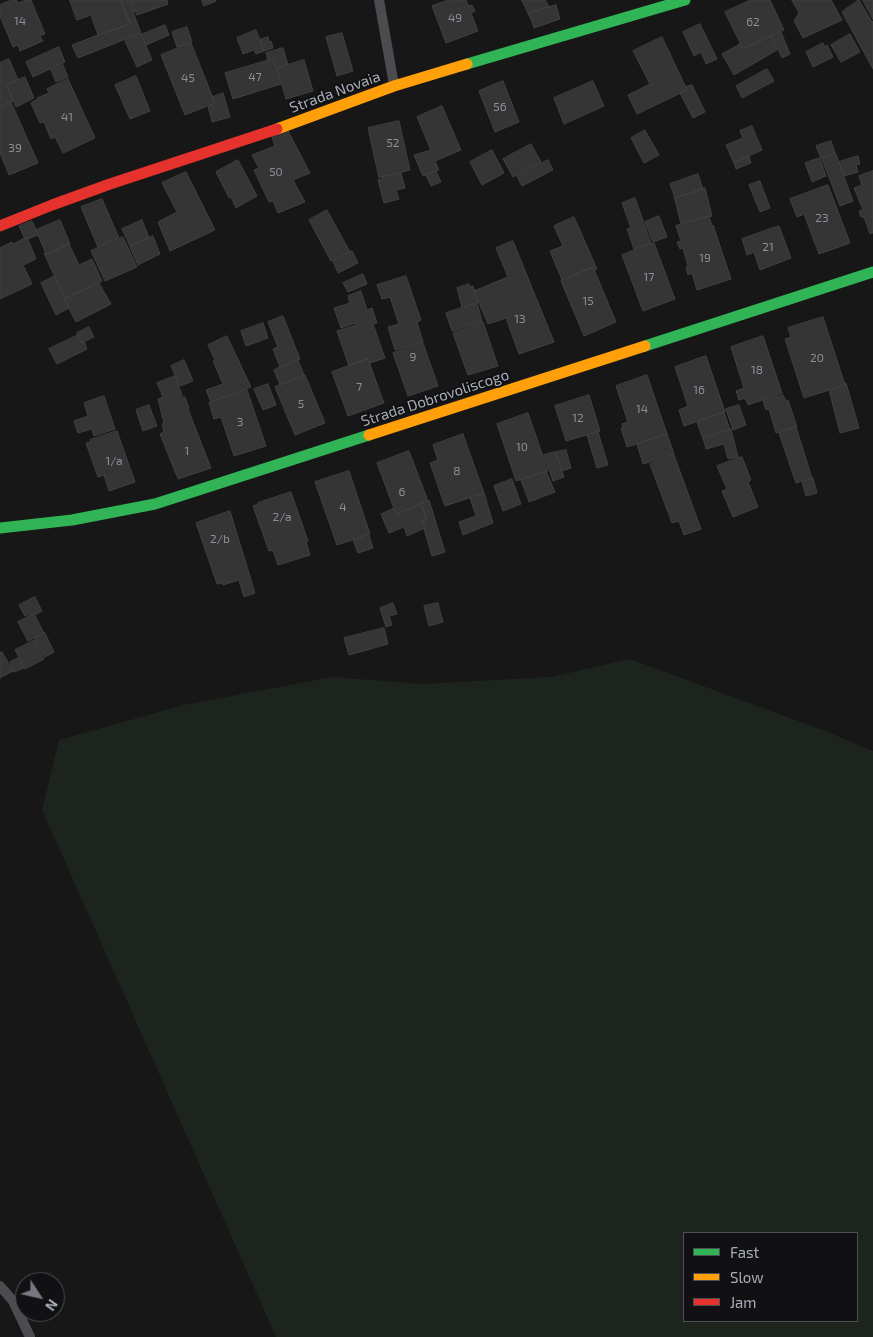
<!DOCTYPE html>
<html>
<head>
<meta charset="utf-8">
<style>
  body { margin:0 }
  #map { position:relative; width:873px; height:1337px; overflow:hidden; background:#171717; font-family:"Exo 2",sans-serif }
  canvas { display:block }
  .legend { position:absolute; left:683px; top:1232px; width:175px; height:90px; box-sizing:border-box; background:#111113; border:1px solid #4d4f55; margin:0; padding:6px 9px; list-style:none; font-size:15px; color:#a8adb8 }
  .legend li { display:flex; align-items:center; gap:10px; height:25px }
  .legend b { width:25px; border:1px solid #4d4f55 }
  .north { position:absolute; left:15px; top:1272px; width:50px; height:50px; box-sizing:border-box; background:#111113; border:1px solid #4d4f55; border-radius:50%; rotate:125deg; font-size:14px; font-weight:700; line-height:20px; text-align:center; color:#a8adb8 }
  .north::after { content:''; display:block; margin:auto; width:18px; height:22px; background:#757880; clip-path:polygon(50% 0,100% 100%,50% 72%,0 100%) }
</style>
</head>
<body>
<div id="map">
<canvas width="873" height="1337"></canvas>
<ul class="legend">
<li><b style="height:6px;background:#30b455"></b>Fast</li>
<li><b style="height:6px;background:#ff9f0a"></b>Slow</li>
<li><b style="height:6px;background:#e5322d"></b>Jam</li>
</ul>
<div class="north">N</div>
</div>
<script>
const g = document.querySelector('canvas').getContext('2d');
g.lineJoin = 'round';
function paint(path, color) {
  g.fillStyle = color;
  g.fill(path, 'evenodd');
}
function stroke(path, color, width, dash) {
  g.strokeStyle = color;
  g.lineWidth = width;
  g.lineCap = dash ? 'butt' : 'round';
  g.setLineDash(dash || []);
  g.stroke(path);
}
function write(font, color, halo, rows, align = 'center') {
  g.font = font + ' "Exo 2",sans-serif';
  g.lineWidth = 4;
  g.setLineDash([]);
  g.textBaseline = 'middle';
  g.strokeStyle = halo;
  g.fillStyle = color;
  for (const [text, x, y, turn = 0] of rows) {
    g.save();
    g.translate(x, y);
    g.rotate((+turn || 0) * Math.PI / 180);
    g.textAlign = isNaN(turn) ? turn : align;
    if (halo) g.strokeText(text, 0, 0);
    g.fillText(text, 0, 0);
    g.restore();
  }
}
const green = new Path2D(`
  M630 659 825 731 873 751V1337H276L42 810 59 740 184 705 332 677 423 684 551 677ZM684 1233H857V1321H684Z`);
const building = new Path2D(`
  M12 0H16L18 3 26 0H31L45 34 40 36 43 41 20 51 18 45 13 47 0 16V5Z
  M70 0H121L130 24 98 35 91 15 77 20Z
  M121 0H131L135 11 133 12 141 33 78 58 72 45 98 35 130 24Z
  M132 0H167L168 4 137 15Z
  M202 0H216V1L204 6Z
  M449 0H466L468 6 472 5 475 11 471 13 478 31 446 43 432 6Z
  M522 0H545L549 7 529 13 531 19Z
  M751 0H770L784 30 743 49 725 12Z
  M792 0H831L842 20 803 38 794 21 799 13Z
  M859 0 872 22 873 21V69L842 12Z
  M863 0H873V19Z
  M556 5 560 19 534 28 529 13Z
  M700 24 717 59 706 64 701 52 694 56 683 32Z
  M165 25 169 35 146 45 141 35Z
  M187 27 192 42 177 47 172 32Z
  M256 30 264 51 256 54 254 50 243 54 237 38Z
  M781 32 790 54 782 58 772 36Z
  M342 33 353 71 337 76 326 37Z
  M141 34 152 60 137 67 125 41Z
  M850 34 860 52 841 62 831 45Z
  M771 36 777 50 734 75 722 54 740 44 743 49Z
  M268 37 269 42 271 41 273 48 264 51 260 40Z
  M662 37 687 90 637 114 628 95 650 84 633 51Z
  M191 43 215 103 185 115 161 55Z
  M823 43 825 47 827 45 833 57 813 67 806 52Z
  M59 47 65 62 33 77 26 62Z
  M283 48 288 65 276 68 273 59 268 61 266 53Z
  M9 59 18 80 7 85 13 101 0 107V63Z
  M273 59 281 84 233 99 225 73Z
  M304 60 313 91 286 99 277 68Z
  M63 65 68 77 56 82 51 70Z
  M767 69 774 81 742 98 736 86Z
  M136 76 150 111 130 119 115 85Z
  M25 77 34 98 16 107 7 85Z
  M68 79 95 138 63 153 55 137 51 139 44 122 40 123 31 103 38 99 37 98 49 93 47 89Z
  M503 81 519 122 495 132 479 91Z
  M593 81 604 106 564 124 554 98Z
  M692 85 705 112 693 118 680 93 687 90 686 87Z
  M223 93 230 117 212 122 208 106 215 103 213 97Z
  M11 102 38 163 9 175 0 153V107Z
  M442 106 461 150 435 161 439 170 423 176 414 155 431 150 417 117Z
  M399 121 410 170 379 178 368 128Z
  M752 126 762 150 734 163 726 145 743 138 740 131Z
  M645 130 659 155 644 163 631 138Z
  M288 131 310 173 293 180 305 202 278 213 273 201 269 202 254 170 259 168 252 155 275 146 272 137Z
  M831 141 835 153 821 158 816 146Z
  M531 144 541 162 513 177 503 159Z
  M492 150 504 173 482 185 470 162Z
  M836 154 853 201 840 206 822 159Z
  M749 156 751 163 736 169 734 163Z
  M858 156 860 164 856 165 858 172 844 176 839 162Z
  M820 158 826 176 812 182 805 163Z
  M238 160 257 196 236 208 231 197 229 198 216 172Z
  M548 160 553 170 522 186 517 176Z
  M436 171 441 182 431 186 426 175Z
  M873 171V233L870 234 864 217H861L859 211 863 210 854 188 862 185 859 176Z
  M186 172 215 230 170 251 158 222 177 212 162 183Z
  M401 173 405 188 396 190 399 199 384 203 378 180 383 179 382 177Z
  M698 174 703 189 675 198 670 184Z
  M760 181 770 208 760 212 749 185Z
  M828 185 850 243 819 254 804 214 797 217 790 199Z
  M705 188 712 216 709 217V216L681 224 674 196 675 198Z
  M635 198 651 243 634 249 627 229 631 228 622 203Z
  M102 199 119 238 98 247 81 207Z
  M327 210 350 252 331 261 309 220Z
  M659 216 667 237 653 242 645 222Z
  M709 216 712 226 713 225 731 279 697 290 692 273 688 275 686 267 688 266 683 248 680 249 677 242 681 241 676 226Z
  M574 217 597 269 594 270 593 267 562 280 550 251 563 246 554 226Z
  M60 220 70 244 46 254 36 230Z
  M142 220 149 238 130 246 122 229Z
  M32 221 38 235 28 239 27 237 25 239 19 226Z
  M779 226 791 258 760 270 754 252 747 255 742 239Z
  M153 236 160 254 138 265 130 247Z
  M27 237 36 259 23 265 32 284 0 299V248L12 242 13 244Z
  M123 237 137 267 105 281 91 251Z
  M513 241 554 342 519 354 506 318 488 324 474 291 508 277 496 248Z
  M654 243 675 299 643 311 622 255Z
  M69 244 79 265 92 259 102 281 65 299 44 253 46 254Z
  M352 251 358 263 338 273 333 261Z
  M593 267 616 322 584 336 561 281Z
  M363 274 367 284 348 292 343 283Z
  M55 276 69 308 56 315 41 283Z
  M406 276 421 320 417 322 423 342 395 350 388 327 399 324 390 297 382 299 377 285Z
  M99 283 111 304 76 322 64 299Z
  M469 284 470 287 473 286 478 303 462 307 457 288Z
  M361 291 367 310 372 308 377 323 373 324 385 358 370 363 368 359 349 366 337 331 356 325 355 323 341 328 334 308 350 303 348 296Z
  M477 303 482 321 452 331 446 313Z
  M283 316 300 359 280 367 273 349 278 347 268 322Z
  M823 317 845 385 804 398 785 339 791 337 788 328Z
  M483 322 498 366 468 375 453 333Z
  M263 323 268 338 246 346 241 331Z
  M89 327 94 337 81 343 77 333Z
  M78 335 81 343 84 342 87 349 57 364 49 349Z
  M227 336 251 387 211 402 206 390 223 384 213 361 215 360 208 345Z
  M763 336 782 393 748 405 745 398 739 400 736 391 744 388 731 347Z
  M423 343 438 386 408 396 393 353Z
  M706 356 725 412 684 426 679 410 688 406 675 367Z
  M368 359 384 403 348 416 332 372Z
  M184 360 193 381 180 386 171 366Z
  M298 360 304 375 280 385 274 370Z
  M305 375 325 423 295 435 275 387Z
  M647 375 667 434 627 447 621 428H623L622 424 628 422 616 386Z
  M175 376 183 398 185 397 189 408 188 409 211 468 178 479 160 434 164 432 162 424 164 423 158 399 163 397 157 383Z
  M845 383H846L859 428 840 433 829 390 845 385Z
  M268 384 276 405 263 410 254 389Z
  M247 390 266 446 234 456 221 417 214 419 209 403Z
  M589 395 600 431 566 441 555 406Z
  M783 395 786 401 788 400 797 427 776 433 769 409 766 410 763 401Z
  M104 396 115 429 94 436 92 429 78 433 74 421 88 416 84 403Z
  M149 405 157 426 143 431 136 410Z
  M739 405 746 425 733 430 726 409Z
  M724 412 730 430 703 439 697 422Z
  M528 413 548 471 516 481 497 424Z
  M796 427 812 478 796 483 779 433Z
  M731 429 738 457 728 459 724 444 706 449 703 438Z
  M117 431 135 482 109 491 104 475 98 477 86 443 91 442 90 440Z
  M598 432 608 465 597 468 587 435Z
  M463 434 484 493 445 506 430 463 438 460 433 445Z
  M667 434 674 454 643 464 637 444Z
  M566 450 571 468 562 471 556 452Z
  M409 451 428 501 396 514 377 463Z
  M555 452 564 477 553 481 544 455Z
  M674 455 701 529 684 535 679 521 672 523 650 464Z
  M742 457 751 480 748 482 758 507 733 517 722 491 727 489 717 466Z
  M349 471 370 534 337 545 315 482Z
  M546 471 555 492 529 502 521 480Z
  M813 478 817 493 806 496 802 482Z
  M512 479 521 504 503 511 494 486Z
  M291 492 308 541 306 542 310 555 278 565 273 550 269 551 253 506 258 504V503Z
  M484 493 493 523 463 535 459 522 476 516 470 498Z
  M428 501 429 500 445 552 432 556 424 529 425 528 422 521 427 519 421 504Z
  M421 504 427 519 422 521 425 528 407 536 404 527 389 533 381 514 394 508 396 514Z
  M230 511 255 593 244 597 239 580 223 585 222 583 217 584 196 523Z
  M369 535 373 548 358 553 353 540Z
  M35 597 42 611 35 615 31 616 30 614 25 616 19 605Z
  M393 603 397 614 389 616 392 625 386 627 380 608Z
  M438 603 443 622 429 626 424 606Z
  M34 614 44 633 28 641 18 622Z
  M384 628 388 644 349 655 344 638Z
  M45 633 54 652 45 657 35 638Z
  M35 640 44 659 25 669 15 650Z
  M2 652 13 671 0 678V653Z
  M19 658 24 668 14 672 10 662Z`);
const lane = new Path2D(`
  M379 0 394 85
  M0 1286 13 1301 30 1337`);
const fast = new Path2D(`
  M467 64 685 0
  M645 346 873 272
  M0 528 72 520 155 504 369 435`);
const slow = new Path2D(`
  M277 129 394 86 467 64
  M369 435 645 346`);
const jam = new Path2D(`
  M0 226 52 205 110 184 277 129`);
const numberNames = [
  ["49",455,18],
  ["14",20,21],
  ["62",753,22],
  ["47",255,77],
  ["45",188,78],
  ["56",500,107],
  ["41",67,117],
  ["52",393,143],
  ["39",15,148],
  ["50",276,172],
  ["23",822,218],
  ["21",768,247],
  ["19",705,258],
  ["17",649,277],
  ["15",588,301],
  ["13",520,319],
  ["9",413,357],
  ["20",817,358],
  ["18",757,370],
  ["7",359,387],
  ["16",699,390],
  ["5",301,404],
  ["14",642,409],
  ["12",578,418],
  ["3",240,422],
  ["10",522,447],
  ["1",187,451],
  ["1/a",114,461],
  ["8",457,471],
  ["6",402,492],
  ["4",343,507],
  ["2/a",282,517],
  ["2/b",220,539]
];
const streetNames = [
  ["Strada Novaia",335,92,-20],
  ["Strada Dobrovoliscogo",435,398,-18]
];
paint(green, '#1d241e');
paint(building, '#353536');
stroke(building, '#3f4043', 1);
stroke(lane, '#4b4c50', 10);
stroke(fast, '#30b455', 11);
stroke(slow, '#ff9f0a', 11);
stroke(jam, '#e5322d', 11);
write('12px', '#8b8f98', null, numberNames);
write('15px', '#a8adb8', '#111113', streetNames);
</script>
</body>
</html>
